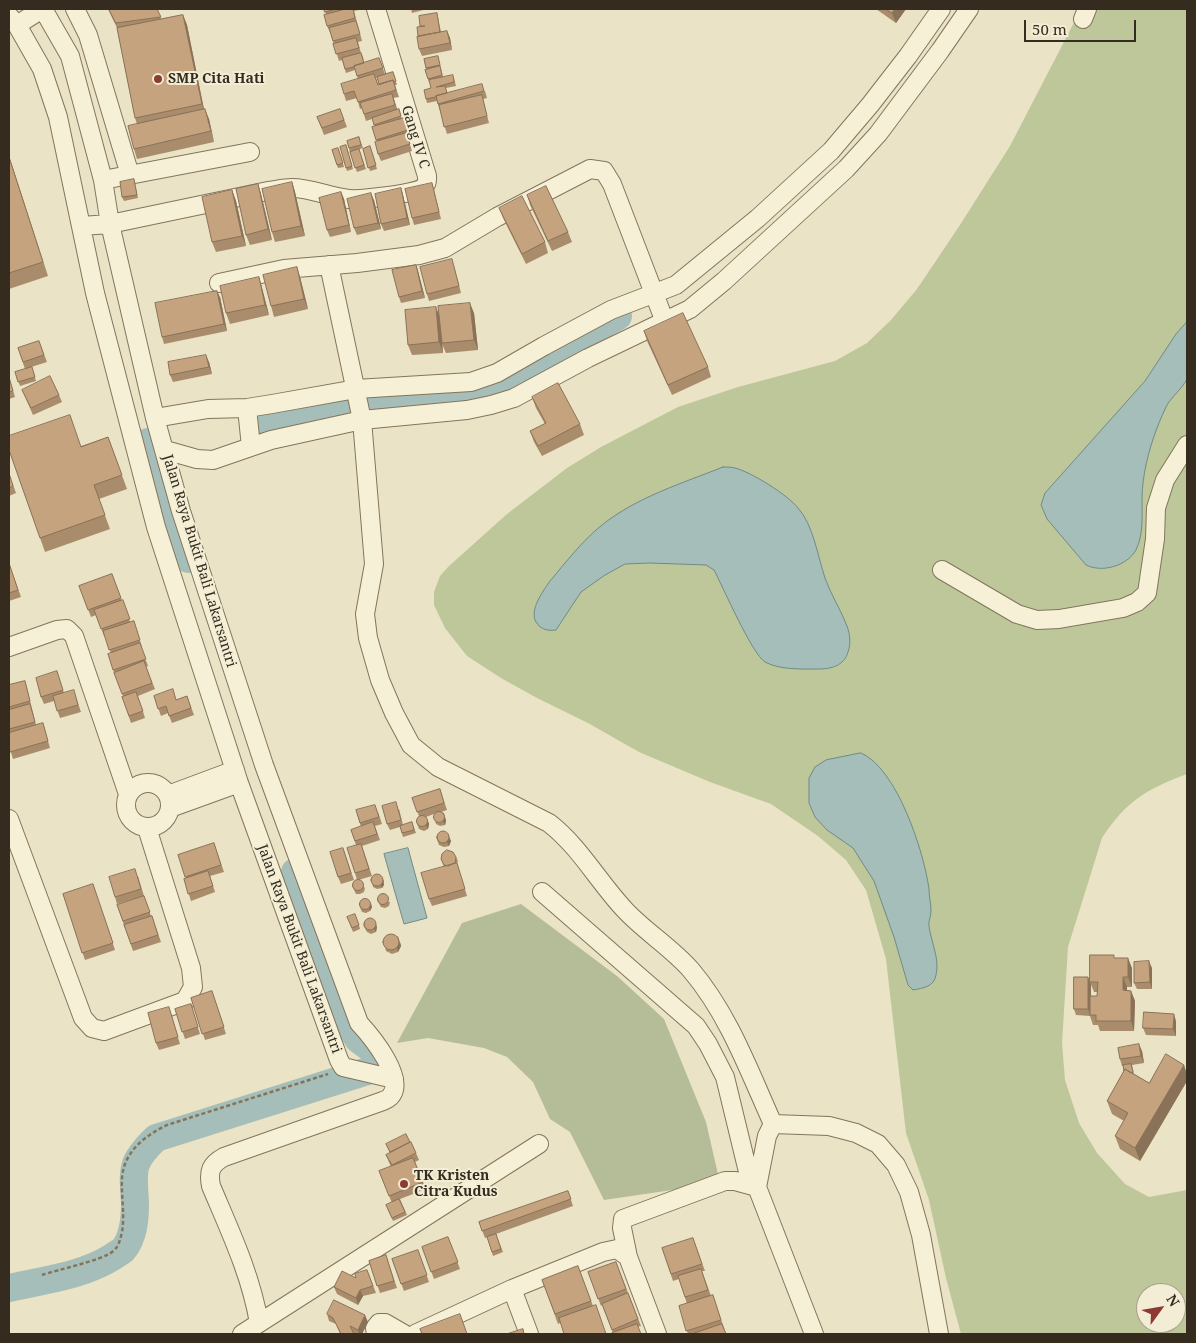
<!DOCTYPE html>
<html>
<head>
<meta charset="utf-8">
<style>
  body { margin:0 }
  #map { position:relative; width:1196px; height:1343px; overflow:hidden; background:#eae3c5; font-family:"Noto Serif",serif }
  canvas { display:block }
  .frame { position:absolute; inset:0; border:10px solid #352c1f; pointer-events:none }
  .north { position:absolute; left:1136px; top:1283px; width:50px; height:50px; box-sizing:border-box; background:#f2edd4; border:1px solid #a6a08c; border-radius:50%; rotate:58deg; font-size:14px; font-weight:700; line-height:20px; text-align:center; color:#352c1f }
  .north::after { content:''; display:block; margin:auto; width:18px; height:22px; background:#8d3b32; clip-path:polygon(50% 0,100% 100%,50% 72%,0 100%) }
  .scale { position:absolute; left:1024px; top:20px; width:112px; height:22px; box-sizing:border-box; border:2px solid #352c1f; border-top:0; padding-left:6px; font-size:15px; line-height:18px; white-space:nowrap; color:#352c1f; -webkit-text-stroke:4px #f2edd4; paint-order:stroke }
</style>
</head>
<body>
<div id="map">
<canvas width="1196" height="1343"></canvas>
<div class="frame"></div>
<div class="north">N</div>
<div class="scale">50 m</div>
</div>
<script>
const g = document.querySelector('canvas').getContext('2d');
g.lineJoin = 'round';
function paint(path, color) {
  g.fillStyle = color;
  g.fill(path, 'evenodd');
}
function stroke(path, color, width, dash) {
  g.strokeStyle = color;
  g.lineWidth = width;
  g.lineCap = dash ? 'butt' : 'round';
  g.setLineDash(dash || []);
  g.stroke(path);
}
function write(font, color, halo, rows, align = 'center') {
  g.font = font + ' "Noto Serif",serif';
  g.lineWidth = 4;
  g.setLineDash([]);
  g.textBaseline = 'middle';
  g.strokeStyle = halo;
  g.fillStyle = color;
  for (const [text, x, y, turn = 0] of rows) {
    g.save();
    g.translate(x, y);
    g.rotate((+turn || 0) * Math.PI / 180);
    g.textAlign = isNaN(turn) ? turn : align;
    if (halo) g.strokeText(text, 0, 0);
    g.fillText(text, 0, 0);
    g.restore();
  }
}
const green = new Path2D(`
  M1081 9H1187V774C1147 789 1126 801 1102 838L1068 947 1062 1043 1065 1080 1079 1123 1097 1153 1125 1184 1149 1197 1187 1190V1334H961L946 1278 929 1200 906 1133 886 959 866 890 846 860 818 836 771 804 710 782 639 752 588 723 537 698 501 678 467 656 445 628 434 605V592L440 576 448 567 507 514 567 468 601 447 678 407 738 387 835 361 867 343 891 320 917 289 960 225 1010 146ZM1146 1293H1176V1323H1146Z`);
const cemetery = new Path2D(`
  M521 904 617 976 664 1019 706 1122 720 1183 604 1200 570 1132 550 1119 533 1082 507 1057 484 1048 428 1038 397 1043 462 923Z`);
const water = new Path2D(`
  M1187 322C1187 332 1189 373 1187 379 1182 389 1171 397 1166 407 1155 430 1146 457 1143 483 1140 504 1146 530 1136 550 1127 566 1102 573 1086 565L1047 519 1041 505 1045 493 1145 381 1176 334Z
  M723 467C727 467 731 467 735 468 751 472 788 495 798 508 813 524 818 557 825 578 831 595 841 610 847 626 850 634 851 644 848 652 844 666 831 669 818 669 801 669 780 670 765 662 752 654 723 587 714 570L706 565 650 563 625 564 605 575 581 592 556 630C548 631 541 630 536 622 529 610 543 591 550 581 566 562 583 540 602 525 637 497 683 483 723 467Z
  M861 753C897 768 924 852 929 889 929 896 931 904 931 911 931 917 928 921 929 926 931 942 940 959 936 975 934 987 923 988 913 990L908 985 894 937 874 881 853 848 827 830 815 817 809 803V778L815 767 826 760Z
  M408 848 427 918 404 924 384 854Z`);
const river = new Path2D(`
  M377 403 496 382 517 374 618 316
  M258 420 341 408
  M148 442 188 559
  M295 872 345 1017 358 1039 377 1053
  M9 1288C44 1280 83 1276 114 1256 116 1254 121 1252 123 1250 134 1237 135 1218 135 1203 133 1169 130 1163 156 1138L371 1070`);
const path = new Path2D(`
  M42 1275C57 1270 102 1260 112 1252 119 1247 120 1240 122 1232 125 1214 121 1196 122 1178 124 1151 145 1136 167 1125L328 1074`);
const minor = new Path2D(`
  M43 9 70 56 103 180 110 224 155 418 181 511 264 765 359 1023C371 1036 407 1079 390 1097 388 1099 385 1100 383 1101L224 1157C211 1164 208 1171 211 1186 230 1231 251 1275 259 1323
  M75 9 88 35 130 175
  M9 16 17 25 42 69 58 117 95 293 156 527 239 783 339 1060 343 1067 394 1079
  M1083 19 1087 9
  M17 25 42 9
  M103 180 250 152
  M81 226 110 224 268 191C276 190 284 188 292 188 311 188 329 197 349 199 361 200 417 194 424 187 428 183 427 180 427 176L376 9
  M329 265 362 420 374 564 365 614 368 638 380 680 394 713 411 745 438 767 549 823C579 846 598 881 624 909 644 931 671 947 691 970 729 1015 749 1071 773 1124L767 1136 757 1187 814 1334
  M219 283 284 269 357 263 419 255 445 248 497 217 590 169 604 171 612 184 665 322
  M247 408 251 447
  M155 418 208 409 247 408 272 404 356 389 471 382 497 373 544 346 611 310 676 285 758 218 831 151 870 105 908 56 941 9
  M165 450 197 459 213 460 271 440 362 420 467 410 491 405 514 398 588 358 690 309 724 281 846 169 878 134 940 51 969 9
  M942 570 1017 614 1037 620 1059 619 1123 608 1137 602 1147 593 1155 539 1156 508 1165 480 1187 445
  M9 647 57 630 67 629 74 636 128 794
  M126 805a22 22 0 1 1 44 0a22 22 0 1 1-44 0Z
  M168 795 235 770
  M170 808 239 783
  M9 819 83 1018 92 1028 104 1031 185 1001 193 987 191 968 147 828
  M542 892 696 1026 708 1044 725 1077 749 1176 757 1187
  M773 1124 829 1126 856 1133 878 1144 896 1165 909 1192 921 1235 939 1334
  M628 1257 622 1228 623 1219 725 1181H735L757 1187
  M512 1289 529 1334
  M242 1334 539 1144
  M376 1334 375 1328 379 1323H385L404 1334
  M415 1334 512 1289 603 1252 617 1249 628 1257 657 1334`);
const wall = new Path2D(`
  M108 9H157L161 19 183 15 187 25 204 109 209 119 214 142 137 159 134 149 137 124 135 118 117 28Z
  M324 9H363L354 11 362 41 358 42 361 53 363 57 364 63 379 58 385 74 393 72 397 85H395L399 97 393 98 397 110 399 109 402 119 410 124 414 136 408 138 412 151 381 161 378 154 377 142 372 127 375 126 372 119 366 121 362 108 360 109 357 98 346 101 344 94 358 79 355 70 346 73 342 60 339 61 330 32 327 26 326 14ZM377 77 379 84 378 85 376 78Z
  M411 9H427L412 13Z
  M876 9H906L896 23Z
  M437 13 441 32 447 31 450 38 452 50 422 56 419 49 418 36 421 27 419 16Z
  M438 56 443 77 454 78 456 86 446 88 447 93 485 91 487 98 483 99 489 123 447 134 437 101 427 103 426 99 431 88 430 82H429L428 79 424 59Z
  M340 109 347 127 324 135 317 117Z
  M359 137 363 148 350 152 347 141Z
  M346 145 353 169 347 171 340 147Z
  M370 146 377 169 370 171 363 149Z
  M338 148 344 167 338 168 332 150Z
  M359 149 366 169 357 172 350 152Z
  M9 156 48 276 9 289Z
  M134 179 138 198 124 201 122 197Z
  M292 182 295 192 305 236 275 242 272 232Z
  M432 183 434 190 441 219 414 225 412 218Z
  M258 184 261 194 272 240 250 245 246 235Z
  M401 188 403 195 410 225 384 231 381 224Z
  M232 190 236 201 246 246 216 252 212 242Z
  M341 192 344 199 351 232 330 237 327 230Z
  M527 195 568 232 572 242 552 251 530 205Z
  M374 200 381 229 357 235 354 228Z
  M499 208 545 242 548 253 526 264 503 218Z
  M416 265 418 271 425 298 401 303 399 297Z
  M454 266 461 293 429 301 427 294Z
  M297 267 300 277 308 309 274 317 271 306Z
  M259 277 262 288 269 315 230 324 226 313Z
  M220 297 227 331 164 344 162 337Z
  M474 313 478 350 446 353 442 344 443 353 412 355 408 345 439 316Z
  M644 331 708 367 711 377 672 395 647 341Z
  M39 341 47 362 28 368 32 367 36 381 20 386 15 372 25 369 18 348Z
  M209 362 212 374 173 382 170 375Z
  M9 377 15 397 9 399Z
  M22 390 59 395 62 402 33 415Z
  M532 397 580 424 584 435 542 456 534 442 530 431 545 424 536 408Z
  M108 437 127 489 99 499 110 529 45 552 9 450 81 446Z
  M9 473 16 493 9 496Z
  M10 566 21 597 9 601V567Z
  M112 574 130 622 134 621 142 647H141L148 666 146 667 155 689 138 696 145 718 131 723 122 697 123 696 113 670 111 653 105 636H104L96 615 91 617 79 586Z
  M57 671 64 693 76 697 81 712 60 718 54 701 44 704 41 697Z
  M25 681 27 688 36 725 43 723 50 748 13 759 9 746V685Z
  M154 696 176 700 187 696 194 715 172 723 168 713 161 716Z
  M440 789 447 810 441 812 444 813 446 821 445 825 440 826 436 824 435 821 434 814 426 817 429 824 428 829 424 831 419 829 416 821 419 816 412 798Z
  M399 809 403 825 412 822 416 833 403 837 400 827 390 830 387 824Z
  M356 810 378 812 382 824 375 826 380 840 362 846 372 876 358 880 365 888 364 892 360 894H356L352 886 357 880 355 873 356 845 351 830 361 827Z
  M448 833 451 841 449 846 444 847 439 845 436 837Z
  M214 843 224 872 210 876 215 892 191 901 184 879 186 878 178 855Z
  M343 848 354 880 341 884 338 877Z
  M456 857 458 861 457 863 467 896 432 906 429 899 444 867 441 859Z
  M138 876 144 896 151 916H152L161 942 133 951 117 905 143 896 117 904 115 897Z
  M384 880V885L382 888 377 889 373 887 372 883Z
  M93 884 115 950 85 960 63 894Z
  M377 900 390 902 389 906 385 908 381 907Z
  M359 905 372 907 370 911 366 913 362 912Z
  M347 917 359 925 360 929 353 932Z
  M363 925 377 927 376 932 371 934 367 932Z
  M398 936 401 946 398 952 392 954 386 951 385 947Z
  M1115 958 1132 968V987H1127V990L1131 991 1135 1001 1134 1031H1100L1098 1025H1093L1090 1016 1076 1015 1074 1009 1091 984V996H1097V992H1094L1090 982Z
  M1152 968V989H1137L1134 983Z
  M212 991 226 1034 205 1040 191 998Z
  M191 1004 200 1034 185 1039 175 1009Z
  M169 1007 180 1044 159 1050 156 1043Z
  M1176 1021V1036L1146 1035 1143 1028Z
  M1142 1051 1144 1063 1132 1065 1134 1074 1149 1083 1184 1065 1187 1075V1081L1140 1161 1120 1149 1115 1136 1124 1121 1112 1114 1107 1101 1124 1071 1123 1066H1122L1120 1059Z
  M410 1142 416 1153 419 1160 415 1162 426 1189 400 1199 407 1215 393 1221 386 1205 392 1203 379 1171 391 1167 386 1155 390 1153 386 1144Z
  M568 1191 573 1206 485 1238 479 1222Z
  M496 1234 503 1252 493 1256 487 1237Z
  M448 1237 460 1269 434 1279 422 1247Z
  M693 1238 705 1271H702L711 1296 713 1295 726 1334H688L679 1306 687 1304 679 1279 673 1281 662 1248Z
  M418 1250 429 1282 404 1291 392 1259Z
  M386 1255 397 1288 380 1293 369 1261Z
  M616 1262 641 1326 613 1333 602 1305 601 1306 588 1272Z
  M578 1266 593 1306 558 1324 542 1280Z
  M367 1270 376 1293 363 1296 358 1305 337 1294 334 1287 356 1278Z
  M327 1314 368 1322 362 1334H355L353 1333 354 1334H340L336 1324 329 1321Z`);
const shadedWall = new Path2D(`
  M895 9H906L896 23 892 13Z
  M183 15 187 25 205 115 202 104Z
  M447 31 450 38 452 50 450 43Z
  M205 109 209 119 214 142Z
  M9 156 48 276 9 157Z
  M292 182 295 192 305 236 301 226Z
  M258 184 261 194 272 240 268 229Z
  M401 188 403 195 410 225 407 218Z
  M232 190 236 201 246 246 242 236Z
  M341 192 344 199 351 232 349 225Z
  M371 193 374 200 381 229 378 223Z
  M416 265 418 271 425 298 422 291Z
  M297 267 300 277 308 309 304 299Z
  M259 277 262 288 269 315 265 305Z
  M217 291 220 297 227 331 224 324Z
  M470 303 474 313 478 350 474 340Z
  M436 307 440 317 443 353 439 342Z
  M206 355 209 362 212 374 209 367Z
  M445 817 446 821 445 825 443 821Z
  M428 821 429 824 428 829 426 825Z
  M449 838 451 841 449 846 447 842Z
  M382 877 384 885 382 888 381 885Z
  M371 903 372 907 370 911 369 908Z
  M376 924 377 927 376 932 374 928Z
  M400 942 401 946 398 952 397 948Z
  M1128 958 1132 968V987L1128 977Z
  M1149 961 1152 968V989L1150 982Z
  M1088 977 1091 984V1016L1088 1009Z
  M1123 977 1127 987V1000L1123 990Z
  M1131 991 1135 1001 1134 1031 1131 1021Z
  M1174 1014 1176 1021V1036L1173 1029Z
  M1139 1044 1142 1051 1144 1063 1141 1056Z
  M1184 1065 1187 1075V1081L1140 1161 1135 1148Z
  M360 1290 363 1296 358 1305 356 1298Z
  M365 1315 368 1322 362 1334H359L358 1330Z`);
const building = new Path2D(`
  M109 9H157L161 17 116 23Z
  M324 9H336L325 12Z
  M346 9H353L355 18 327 26 324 15Z
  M886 9H895L892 13Z
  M437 13 440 32 418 36 417 27 425 26H420L419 16Z
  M183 15 202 104 135 118 117 28Z
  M356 21 360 34 333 41 329 28Z
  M447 31 450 43 419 49 417 37Z
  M356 38 359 48 336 54 333 44Z
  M361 53 364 63 354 66V67L345 69 342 58Z
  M438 56 440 65 426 68 424 59Z
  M379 58 383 68 357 76 354 66Z
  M440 66 442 75 428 79 425 70Z
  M393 72 396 81 394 82 393 80 379 84 377 77Z
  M374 74 378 85 393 80 396 90 358 102 354 91 344 94 341 84Z
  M453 75 454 82 436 87 445 86 447 93 436 96V97L426 99 424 90 431 88 429 80Z
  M482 84 484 91 438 104 436 96Z
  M392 94 395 105 364 114 360 103Z
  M482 95 487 116 444 127 439 105Z
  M205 109 211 131 134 149 128 126Z
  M340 109 344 120 322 128 317 117Z
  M399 109 401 116 374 125 372 118Z
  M408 117 411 129 376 140 372 127Z
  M406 133 410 144 378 154 375 142Z
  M359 137 361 145 349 148 347 141Z
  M346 145 352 166 346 168 340 147Z
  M370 146 376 165 368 168 363 149Z
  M338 148 343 163 337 165 332 150Z
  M359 149 364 165 355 168 350 152Z
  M9 157 43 262 9 273Z
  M134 179 137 195 122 197 120 182Z
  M292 182 301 226 272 232 262 189Z
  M432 183 439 212 412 218 405 189Z
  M258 184 268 229 246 235 236 189Z
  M546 186 568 232 548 241 527 195Z
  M401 188 407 218 381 224 375 194Z
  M232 190 242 236 212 242 202 197Z
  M341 192 349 225 327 230 319 198Z
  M371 193 378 223 354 228 347 199Z
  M522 196 545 242 522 254 499 208Z
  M452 259 459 286 427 294 420 267Z
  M416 265 422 291 399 297 392 270Z
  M297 267 304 299 271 306 263 275Z
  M259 277 265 305 226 313 220 286Z
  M217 291 224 324 162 337 155 303Z
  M470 303 474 340 442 343 438 306Z
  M436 307 439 342 408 345 405 310Z
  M683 313 708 367 668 385 644 331Z
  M39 341 44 355 23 362 18 348Z
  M206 355 209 367 170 375 168 362Z
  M32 367 35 377 18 382 15 372Z
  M50 376 59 395 31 408 22 390Z
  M9 377 13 391 9 392Z
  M558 383 580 424 538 446 530 431 546 423 532 397Z
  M70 415 81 447 108 437 122 475 94 485 105 515 40 538 9 450V436Z
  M9 473 13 486 9 488Z
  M10 566 18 590 9 593V567Z
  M112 574 121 598 88 610 79 586Z
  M123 600 130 619 101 629 94 610Z
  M134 621 140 640 109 650 103 631Z
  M140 643 146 659 113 670 108 654Z
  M144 661 152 683 122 694 114 673Z
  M57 671 63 690 41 697 36 678Z
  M25 681 30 701 9 707V685Z
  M173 689 176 700 187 696 191 708 169 716 166 706 158 709 154 696Z
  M74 690 78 705 57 711 53 696Z
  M136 692 143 711 129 716 122 697Z
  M30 704 35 722 9 729V710Z
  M43 723 48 741 10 752 9 746V733Z
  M440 789 444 803 417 812 412 798Z
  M396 802 401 820 387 824 382 806Z
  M375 805 379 817 360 823 356 810Z
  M433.5 817a5.5 5.5 0 1 1 11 0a5.5 5.5 0 1 1-11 0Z
  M416.5 821a5.5 5.5 0 1 1 11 0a5.5 5.5 0 1 1-11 0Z
  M373 822 377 834 355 841 351 830Z
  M412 822 414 830 402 833 400 826Z
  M437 837a6 6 0 1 1 12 0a6 6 0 1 1-12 0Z
  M214 843 221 865 185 877 178 855Z
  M361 844 369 869 355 873 347 848Z
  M343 848 351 873 338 877 330 852Z
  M447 850 453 852 456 857 455 863 448 866 444 865 441 859 442 854Z
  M457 863 465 889 429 899 421 873Z
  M135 869 141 889 115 897 109 877Z
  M208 871 213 886 188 894 184 879Z
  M371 880a6 6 0 1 1 12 0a6 6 0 1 1-12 0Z
  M352.5 885a5.5 5.5 0 1 1 11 0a5.5 5.5 0 1 1-11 0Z
  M93 884 113 943 82 953 63 894Z
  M377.5 899a5.5 5.5 0 1 1 11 0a5.5 5.5 0 1 1-11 0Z
  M144 896 150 912 123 921 117 905Z
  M359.5 904a5.5 5.5 0 1 1 11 0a5.5 5.5 0 1 1-11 0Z
  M355 914 359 925 352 928 347 917Z
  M152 916 158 935 131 944 124 925Z
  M364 924a6 6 0 1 1 12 0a6 6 0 1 1-12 0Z
  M383 942a8 8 0 1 1 16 0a8 8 0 1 1-16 0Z
  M1090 955H1114V958H1128V977H1123V990L1131 991V1021H1096V1015H1090V996H1097L1098 982H1090Z
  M1149 961 1150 982 1134 983V962Z
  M1074 977H1088V1009H1074Z
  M212 991 224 1027 202 1034 191 998Z
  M191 1004 198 1027 182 1032 175 1009Z
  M169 1007 178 1037 156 1043 148 1013Z
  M1144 1012 1174 1014 1173 1029 1143 1028Z
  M1139 1044 1141 1056 1120 1059 1118 1048Z
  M1166 1054 1184 1065 1135 1148 1115 1136 1128 1113 1107 1101 1125 1069 1149 1083Z
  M1131 1064 1133 1072 1131 1073 1125 1069 1124 1071 1123 1065Z
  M406 1134 410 1142 390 1152 386 1144Z
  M411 1142 416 1153 392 1165 386 1155Z
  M413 1158 423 1182 389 1196 379 1171Z
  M568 1191 571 1199 482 1231 479 1222Z
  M399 1199 405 1212 392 1218 386 1205Z
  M496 1234 501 1249 492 1252 487 1237Z
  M448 1237 458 1262 431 1272 422 1247Z
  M693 1238 702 1264 671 1274 662 1248Z
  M418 1250 427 1275 401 1284 392 1259Z
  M386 1255 394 1281 377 1286 369 1261Z
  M616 1262 626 1289 598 1299 588 1272Z
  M578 1266 591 1301 555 1314 542 1280Z
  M701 1269 708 1290 685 1297 678 1276Z
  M367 1270 373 1286 360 1290 356 1298 334 1287 342 1271 356 1278 355 1274Z
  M628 1293 638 1319 612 1330 602 1304Z
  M713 1295 721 1320 686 1331 679 1306Z
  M334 1300 365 1315 358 1330 350 1326 354 1334H341L333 1318 327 1314Z
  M596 1305 606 1334H564L559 1318Z
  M460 1314 467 1334H422L420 1329Z
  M637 1324 641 1334H612V1333Z
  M722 1324 726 1334H692Z
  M523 1329 524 1334H507Z`);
const markers = [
  [158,79,5,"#8d3b32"],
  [404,1184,5,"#8d3b32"]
];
const poiNames = [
  ["SMP Cita Hati",168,79],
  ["TK Kristen",414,1176],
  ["Citra Kudus",414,1192]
];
const streetNames = [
  ["Gang IV C",415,137,73],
  ["Jalan Raya Bukit Bali Lakarsantri",199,561,73],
  ["Jalan Raya Bukit Bali Lakarsantri",299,949,70]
];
paint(green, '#bdc79a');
paint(cemetery, '#b5bd98');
paint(water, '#a6beb9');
stroke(water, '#6e8b87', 1);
stroke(river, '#a6beb9', 28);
stroke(minor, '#83755d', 20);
stroke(path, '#83755d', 2.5, [4, 2.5]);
stroke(minor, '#f6f0d7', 18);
paint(wall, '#a98c6c');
paint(shadedWall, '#8a7258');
paint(building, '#c5a37e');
stroke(building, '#8a7258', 1);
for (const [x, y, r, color] of markers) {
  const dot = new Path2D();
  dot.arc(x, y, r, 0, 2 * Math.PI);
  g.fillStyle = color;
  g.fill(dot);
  stroke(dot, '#f2edd4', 2);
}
write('bold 14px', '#352c1f', '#f2edd4', poiNames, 'left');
write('14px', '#352c1f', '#f2edd4', streetNames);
</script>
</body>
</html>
